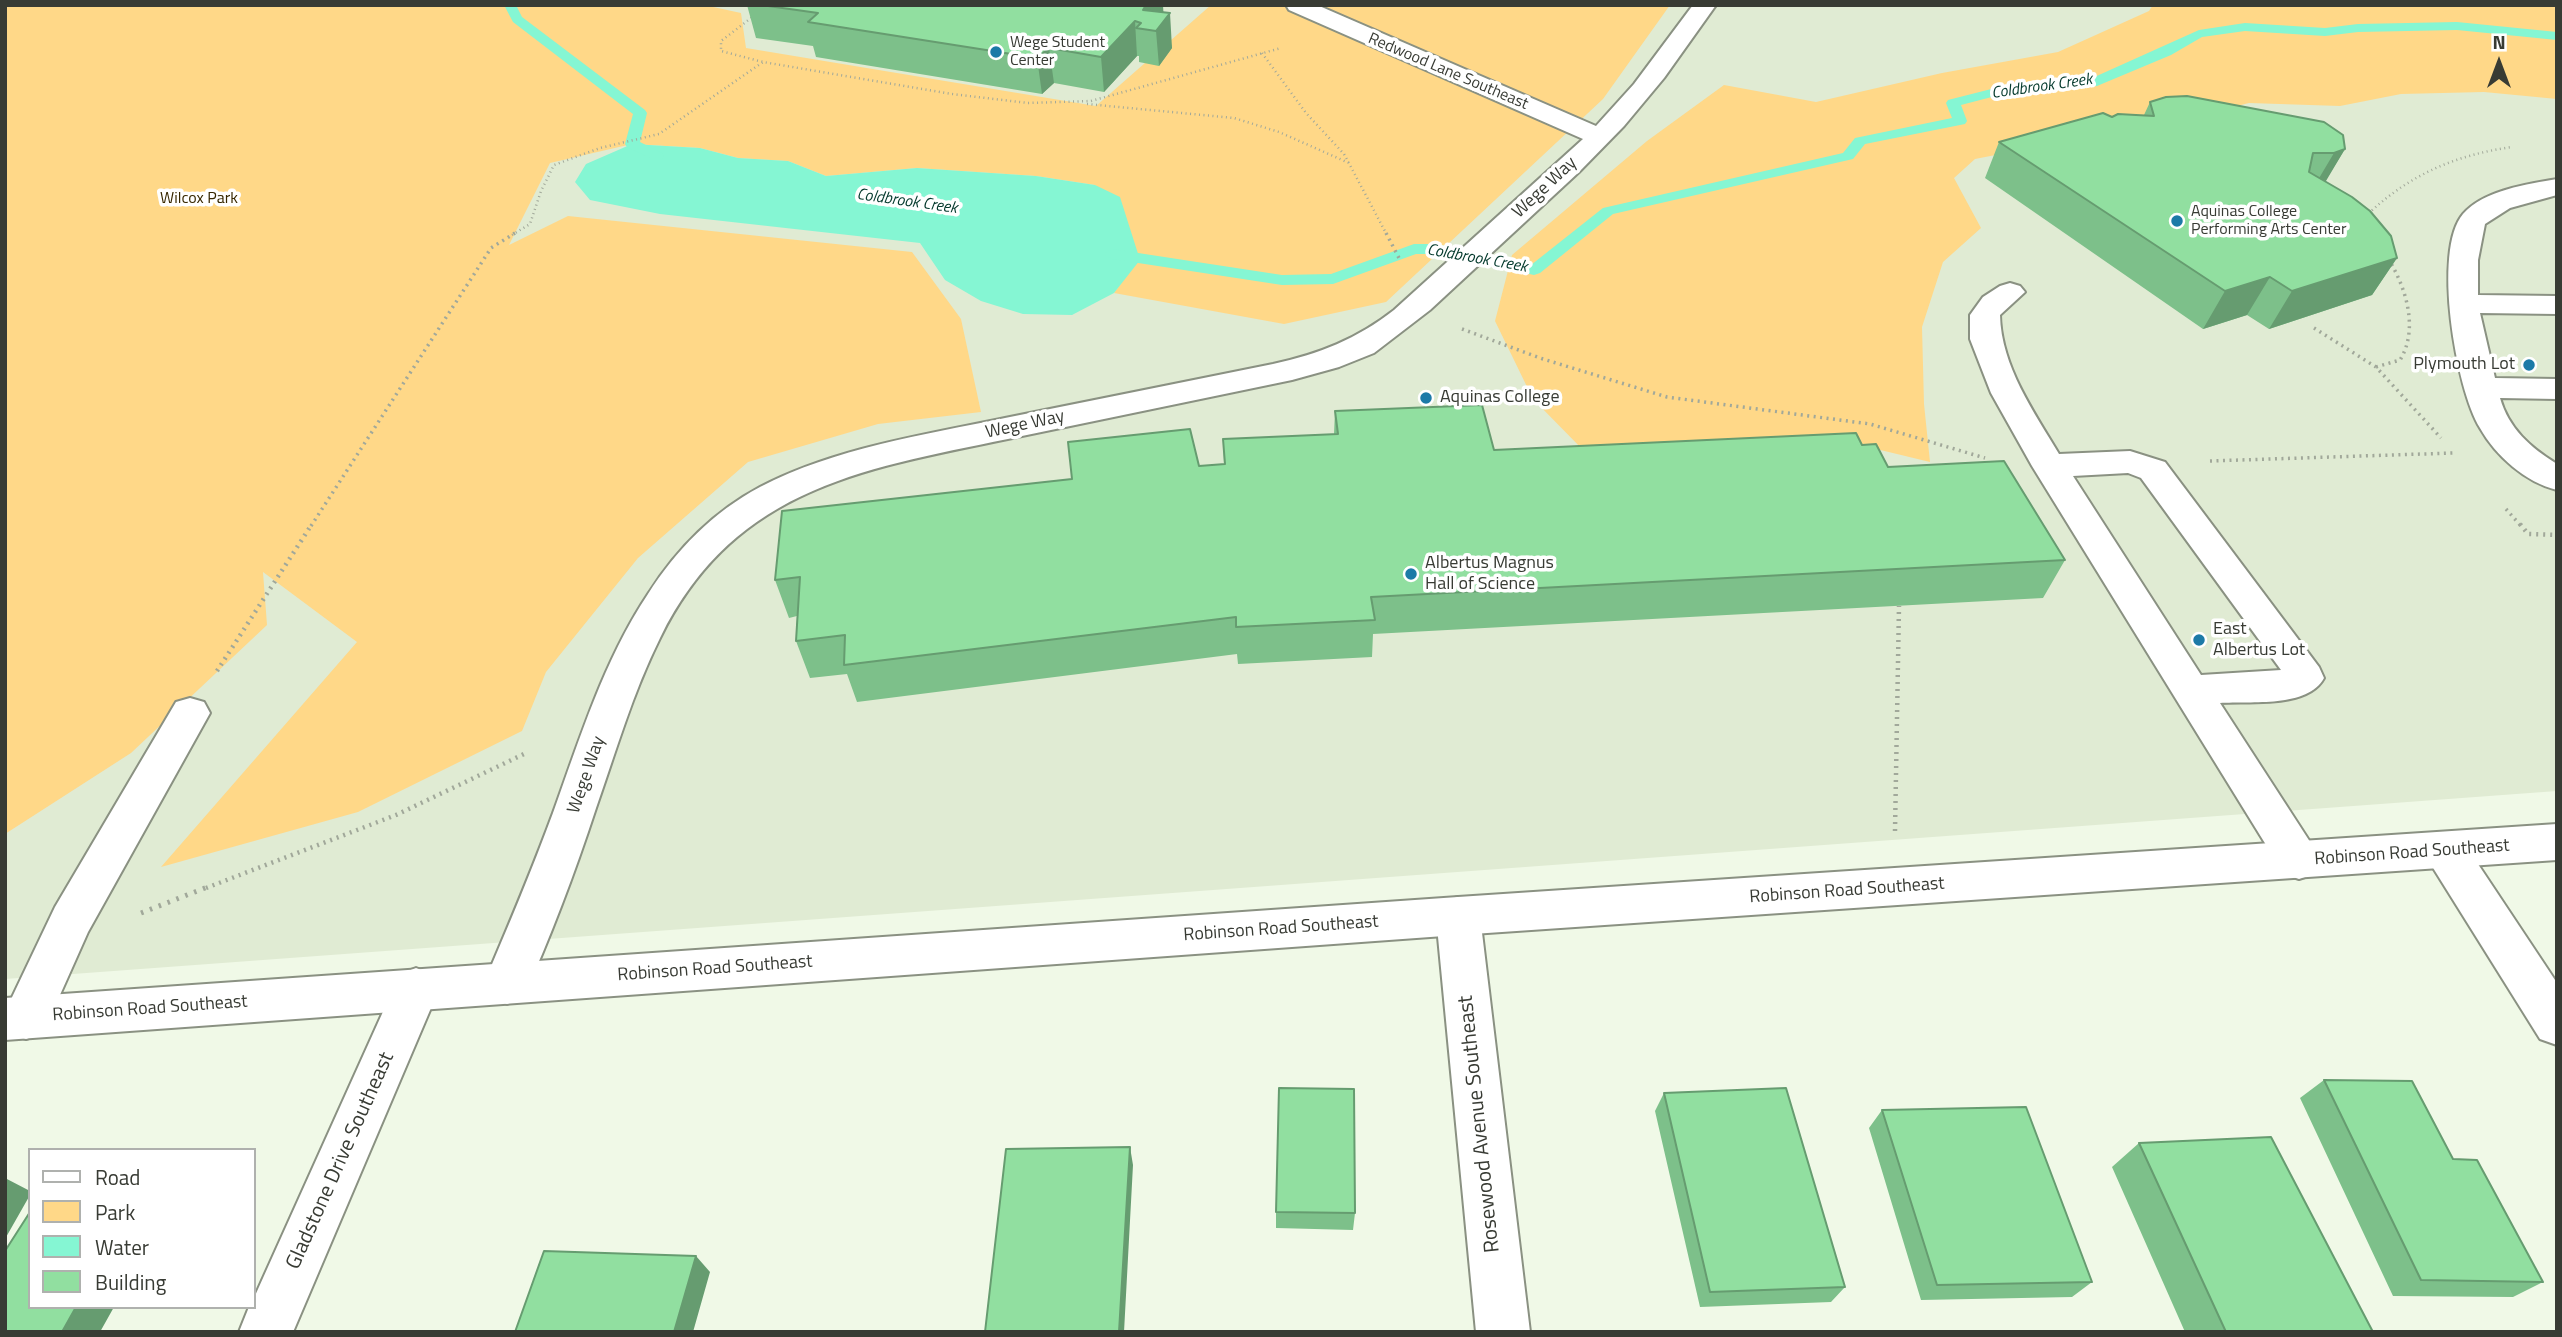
<!DOCTYPE html>
<html>
<head>
<meta charset="utf-8">
<style>
  body { margin:0 }
  #map { position:relative; width:2562px; height:1337px; overflow:hidden; background:#f0f9e7; font-family:"Titillium Web",sans-serif }
  canvas { display:block }
  .frame { position:absolute; inset:0; border:7px solid #383b34; pointer-events:none }
  .legend { position:absolute; left:28px; top:1148px; width:228px; height:161px; box-sizing:border-box; background:#fff; border:2px solid #afb1ae; margin:0; padding:9px 12px; list-style:none; font-size:21px; color:#383b34 }
  .legend li { display:flex; align-items:center; gap:14px; height:35px }
  .legend b { width:35px; border:2px solid #afb1ae }
  .north { position:absolute; left:2464px; top:28px; width:70px; height:70px; -webkit-text-stroke:5px #fff; paint-order:stroke; rotate:0deg; font-size:19px; font-weight:700; line-height:28px; text-align:center; color:#383b34 }
  .north::after { content:''; display:block; margin:auto; width:24px; height:32px; background:#383b34; clip-path:polygon(50% 0,100% 100%,50% 72%,0 100%) }
</style>
</head>
<body>
<div id="map">
<canvas width="2562" height="1337"></canvas>
<div class="frame"></div>
<ul class="legend">
<li><b style="height:9px;background:#fff"></b>Road</li>
<li><b style="height:19px;background:#ffd888"></b>Park</li>
<li><b style="height:19px;background:#85f6d3"></b>Water</li>
<li><b style="height:19px;background:#91dfa0"></b>Building</li>
</ul>
<div class="north">N</div>
</div>
<script>
const g = document.querySelector('canvas').getContext('2d');
g.lineJoin = 'round';
function paint(path, color) {
  g.fillStyle = color;
  g.fill(path, 'evenodd');
}
function stroke(path, color, width, dash) {
  g.strokeStyle = color;
  g.lineWidth = width;
  g.lineCap = dash ? 'butt' : 'round';
  g.setLineDash(dash || []);
  g.stroke(path);
}
function write(font, color, halo, rows, align = 'center') {
  g.font = font + ' "Titillium Web",sans-serif';
  g.lineWidth = 7;
  g.setLineDash([]);
  g.textBaseline = 'middle';
  g.strokeStyle = halo;
  g.fillStyle = color;
  for (const [text, x, y, turn = 0] of rows) {
    g.save();
    g.translate(x, y);
    g.rotate((+turn || 0) * Math.PI / 180);
    g.textAlign = isNaN(turn) ? turn : align;
    if (halo) g.strokeText(text, 0, 0);
    g.fillText(text, 0, 0);
    g.restore();
  }
}
const built = new Path2D(`
  M574 5H2557V791L5 979V808Z`);
const green = new Path2D(`
  M5 5H704L741 13 746 48 1096 106 1211 5H1670L1603 99 1386 302 1284 324 1114 293 1139 259 1095 185 1036 176 917 168 826 176 788 161 738 158 700 148 632 144 550 163 509 245 568 216 912 252 961 319 981 412 878 424 748 462 638 558 546 672 522 731 358 812 161 867 357 642 263 572 267 625 131 753 5 834Z
  M2153 5H2557V99L2484 92 2401 94 2340 106 2249 103 2201 115 1975 159 1954 178 1981 228 1943 262 1922 327 1924 404 1930 462 1868 447 1587 454 1533 399 1495 321 1512 255 1647 141 1724 85 1816 102 1942 73 2058 52 2149 11Z`);
const water = new Path2D(`
  M632 144 700 148 738 158 788 161 826 176 917 168 1036 176 1095 185 1120 197 1140 260 1114 293 1072 315 1023 314 981 301 945 280 920 243 660 214 590 200 575 182 586 164Z`);
const stream = new Path2D(`
  M504 5H516L522 17 645 110 647 113 640 142 662 153 664 156 662 159H652L627 147 625 144 633 114 513 22Z
  M2457 22 2557 32V40L2457 30 2358 32 2325 36 2245 31 2202 37 2171 55 2097 86 2007 93 1961 105 1967 121 1965 124 1865 144 1853 159 1613 214 1540 273 1534 275 1436 254H1416L1333 284 1282 285 1112 259 1104 254 1112 249 1282 275 1331 274 1414 244H1436L1531 265 1603 208 1843 153 1855 138 1952 118 1946 103 1948 100 2007 85 2090 79 2199 30 2245 23 2325 28 2358 24Z`);
const pathFar3 = new Path2D(`
  M755 15 721 41V51L763 62 952 94 1028 103 1091 101 1281 48
  M1262 53 1306 113 1344 154 1387 235
  M1087 104 1234 118 1279 132 1349 163
  M2370 218 2369 213C2411 174 2456 155 2512 147
  M512 235 530 224 541 191 554 165 600 148 659 134 763 62`);
const pathFar2 = new Path2D(`
  M1386 233 1399 258
  M2314 328 2376 367 2441 438
  M1462 329 1543 359 1667 397 1870 424 1985 458
  M2376 367 2400 360C2419 329 2406 288 2389 260
  M2210 461 2453 453
  M2506 509 2521 526
  M311 526 491 248 515 233`);
const pathFar1 = new Path2D(`
  M2520 524 2528 534 2557 535
  M217 671 312 524
  M1895 831 1899 606
  M206 888 396 815 524 754`);
const path = new Path2D(`
  M141 913 210 886`);
const minor = new Path2D(`
  M1286 5H1317L1596 126 1634 84 1693 5H1716L1664 78 1624 126 1579 172 1430 310 1374 353 1339 367 1292 380C1202 399 1112 417 1022 436 871 468 736 483 660 638 633 692 616 751 596 808 575 872 551 936 523 998L507 1004 491 998 484 983C508 927 532 870 553 813 580 738 604 660 648 594 676 550 713 512 760 487 835 448 923 435 1005 418 1095 400 1184 382 1273 364 1319 354 1357 339 1394 310L1583 139 1289 10Z
  M2557 179V195L2510 208 2485 224 2478 260V295L2557 296V314L2480 313 2495 378 2557 379V399L2500 398C2509 429 2530 447 2557 464V490C2525 482 2496 456 2480 428 2456 389 2432 250 2463 214 2484 190 2528 184 2557 179Z
  M2010 283 2020 286 2025 292 2000 315C2001 366 2034 412 2059 454L2130 451 2165 462 2319 667 2324 678C2308 708 2251 701 2220 703L2314 848 2321 861 2314 874 2299 879 2284 874 2032 466 1991 393 1970 339V315L1983 297 2000 286ZM2128 473 2141 478 2281 670 2201 675 2073 476Z
  M190 698 204 702 210 713 88 932 43 1033 26 1039 9 1033 5 1024V1012L55 907 176 702Z
  M2445 832 2460 837 2557 983V1045L2540 1039 2430 863 2424 850 2430 837Z
  M1458 897 1474 902 1480 916 1530 1332H1476L1436 916 1442 902Z
  M416 968 432 974 439 989 293 1332H239L249 1307H254V1298L400 974Z`);
const major = new Path2D(`
  M2557 824V860L1458 935 5 1040V998L1458 897Z`);
const wall = new Path2D(`
  M747 5H1163V12L1172 48 1159 66 1139 62V56H1137L1104 92 1054 83 1042 94 816 57 813 46 756 38Z
  M2150 102 2345 149 2325 181 2397 258 2372 295 2269 329 2247 315 2203 329 1985 178 1999 142 2112 117 2144 115Z
  M1335 411 1494 450 1862 445 1888 467 2065 560 2043 598 1373 634 1372 657 1238 664 1237 654 857 702 847 674 810 678 796 641 797 616 789 618 775 580 1199 466 1224 464 1223 439 1334 434Z
  M2324 1080 2453 1159 2543 1282 2513 1297 2393 1296 2300 1098Z
  M1664 1093 1845 1287 1831 1302 1700 1307 1655 1111Z
  M1882 1110 2092 1282 2072 1297 1921 1300 1869 1128Z
  M2139 1143 2373 1332H2185L2112 1167Z
  M1276 1212 1355 1213 1353 1230 1276 1228Z`);
const shadedWall = new Path2D(`
  M1146 5H1163L1164 22 1143 10Z
  M1170 13 1172 48 1159 66 1156 31Z
  M1135 21 1137 56 1104 92 1101 57Z
  M1049 48 1054 83 1042 94 1037 58Z
  M2345 149 2323 186 2312 190 2334 153Z
  M2397 258 2372 295 2269 329 2292 291Z
  M2270 277 2247 315 2203 329 2225 291Z
  M1130 1147 1133 1165 1124 1332H1119Z
  M5 1178 30 1191V1195L5 1239Z
  M696 1256 710 1272 693 1332H674Z
  M76 1307H114L100 1332H62Z`);
const building = new Path2D(`
  M761 5H1146L1143 10 1170 13 1156 31 1136 28 1141 23 1135 21 1101 57 1049 48 1037 58 808 22 818 13Z
  M2187 96 2324 122 2343 135 2345 149 2334 153H2313L2309 172 2352 197 2370 211 2391 236 2397 258 2292 291 2270 277 2225 291 1999 142 2103 113 2112 117 2118 114 2154 116 2150 102 2166 97Z
  M1482 405 1494 450 1856 433 1862 445 1876 444 1888 467 2004 461 2065 560 1371 597 1375 620 1236 627V617L844 665 845 635 796 641 800 577 775 580 782 511 1072 479 1068 442 1190 429 1199 466 1225 464 1223 439 1338 434 1335 411Z
  M2324 1080 2412 1081 2453 1159 2477 1160 2543 1282 2421 1280Z
  M1279 1088 1354 1089 1355 1213 1276 1212Z
  M1786 1088 1845 1287 1710 1292 1664 1093Z
  M2026 1107 2092 1282 1937 1285 1882 1110Z
  M2271 1137 2373 1332H2226L2139 1143Z
  M1130 1147 1119 1332H985L1006 1149Z
  M30 1212V1307H76L62 1332H5V1251Z
  M544 1251 696 1256 674 1332H515Z`);
const markers = [
  [996,52,7,"#1c7aa7"],
  [2177,221,7,"#1c7aa7"],
  [2529,365,7,"#1c7aa7"],
  [1426,398,7,"#1c7aa7"],
  [1411,574,7,"#1c7aa7"],
  [2199,640,7,"#1c7aa7"]
];
const farPoinames = [
  ["Wege Student",1010,43],
  ["Center",1010,61],
  ["Aquinas College",2191,212],
  ["Performing Arts Center",2191,230]
];
const farStreetnames = [
  ["Redwood Lane Southeast",1448,72,23]
];
const farWaternames = [
  ["Coldbrook Creek",2042,87,-8],
  ["Coldbrook Creek",907,202,8],
  ["Coldbrook Creek",1477,259,10]
];
const farParknames = [
  ["Wilcox Park",199,199]
];
const streetNames = [
  ["Wege Way",1545,188,-43],
  ["Wege Way",1025,425,-12],
  ["Wege Way",587,775,-71],
  ["Robinson Road Southeast",2412,853,-4],
  ["Robinson Road Southeast",1847,891,-4],
  ["Robinson Road Southeast",1281,929,-4],
  ["Robinson Road Southeast",715,969,-4],
  ["Robinson Road Southeast",150,1009,-4]
];
const poiNames = [
  ["Plymouth Lot",2515,365,"right"],
  ["Aquinas College",1440,398],
  ["Albertus Magnus",1425,564],
  ["Hall of Science",1425,585],
  ["East",2213,630],
  ["Albertus Lot",2213,651]
];
const nearStreetnames = [
  ["Rosewood Avenue Southeast",1480,1124,-96],
  ["Gladstone Drive Southeast",341,1161,-66]
];
paint(built, '#e0ebd3');
paint(green, '#ffd888');
paint(water, '#85f6d3');
paint(stream, '#85f6d3');
stroke(minor, '#8a9182', 4);
stroke(major, '#8a9182', 4);
stroke(pathFar3, '#a1a89a', 2.5, [1, 3.5]);
stroke(pathFar2, '#a1a89a', 3.5, [2, 4.5]);
stroke(pathFar1, '#a1a89a', 4.5, [2, 5]);
stroke(path, '#a1a89a', 5, [2.5, 7]);
paint(minor, '#fff');
paint(major, '#fff');
paint(wall, '#7dc08a');
paint(shadedWall, '#669c70');
paint(building, '#91dfa0');
stroke(building, '#669c70', 2);
for (const [x, y, r, color] of markers) {
  const dot = new Path2D();
  dot.arc(x, y, r, 0, 2 * Math.PI);
  g.fillStyle = color;
  g.fill(dot);
  stroke(dot, '#fff', 2.5);
}
write('16px', '#383b34', '#fff', farPoinames, 'left');
write('16px', '#383b34', '#fff', farStreetnames);
write('italic 16px', '#02382b', '#fff', farWaternames);
write('16px', '#372700', '#fff', farParknames);
write('18px', '#383b34', '#fff', streetNames);
write('18px', '#383b34', '#fff', poiNames, 'left');
write('21px', '#383b34', '#fff', nearStreetnames);
</script>
</body>
</html>
